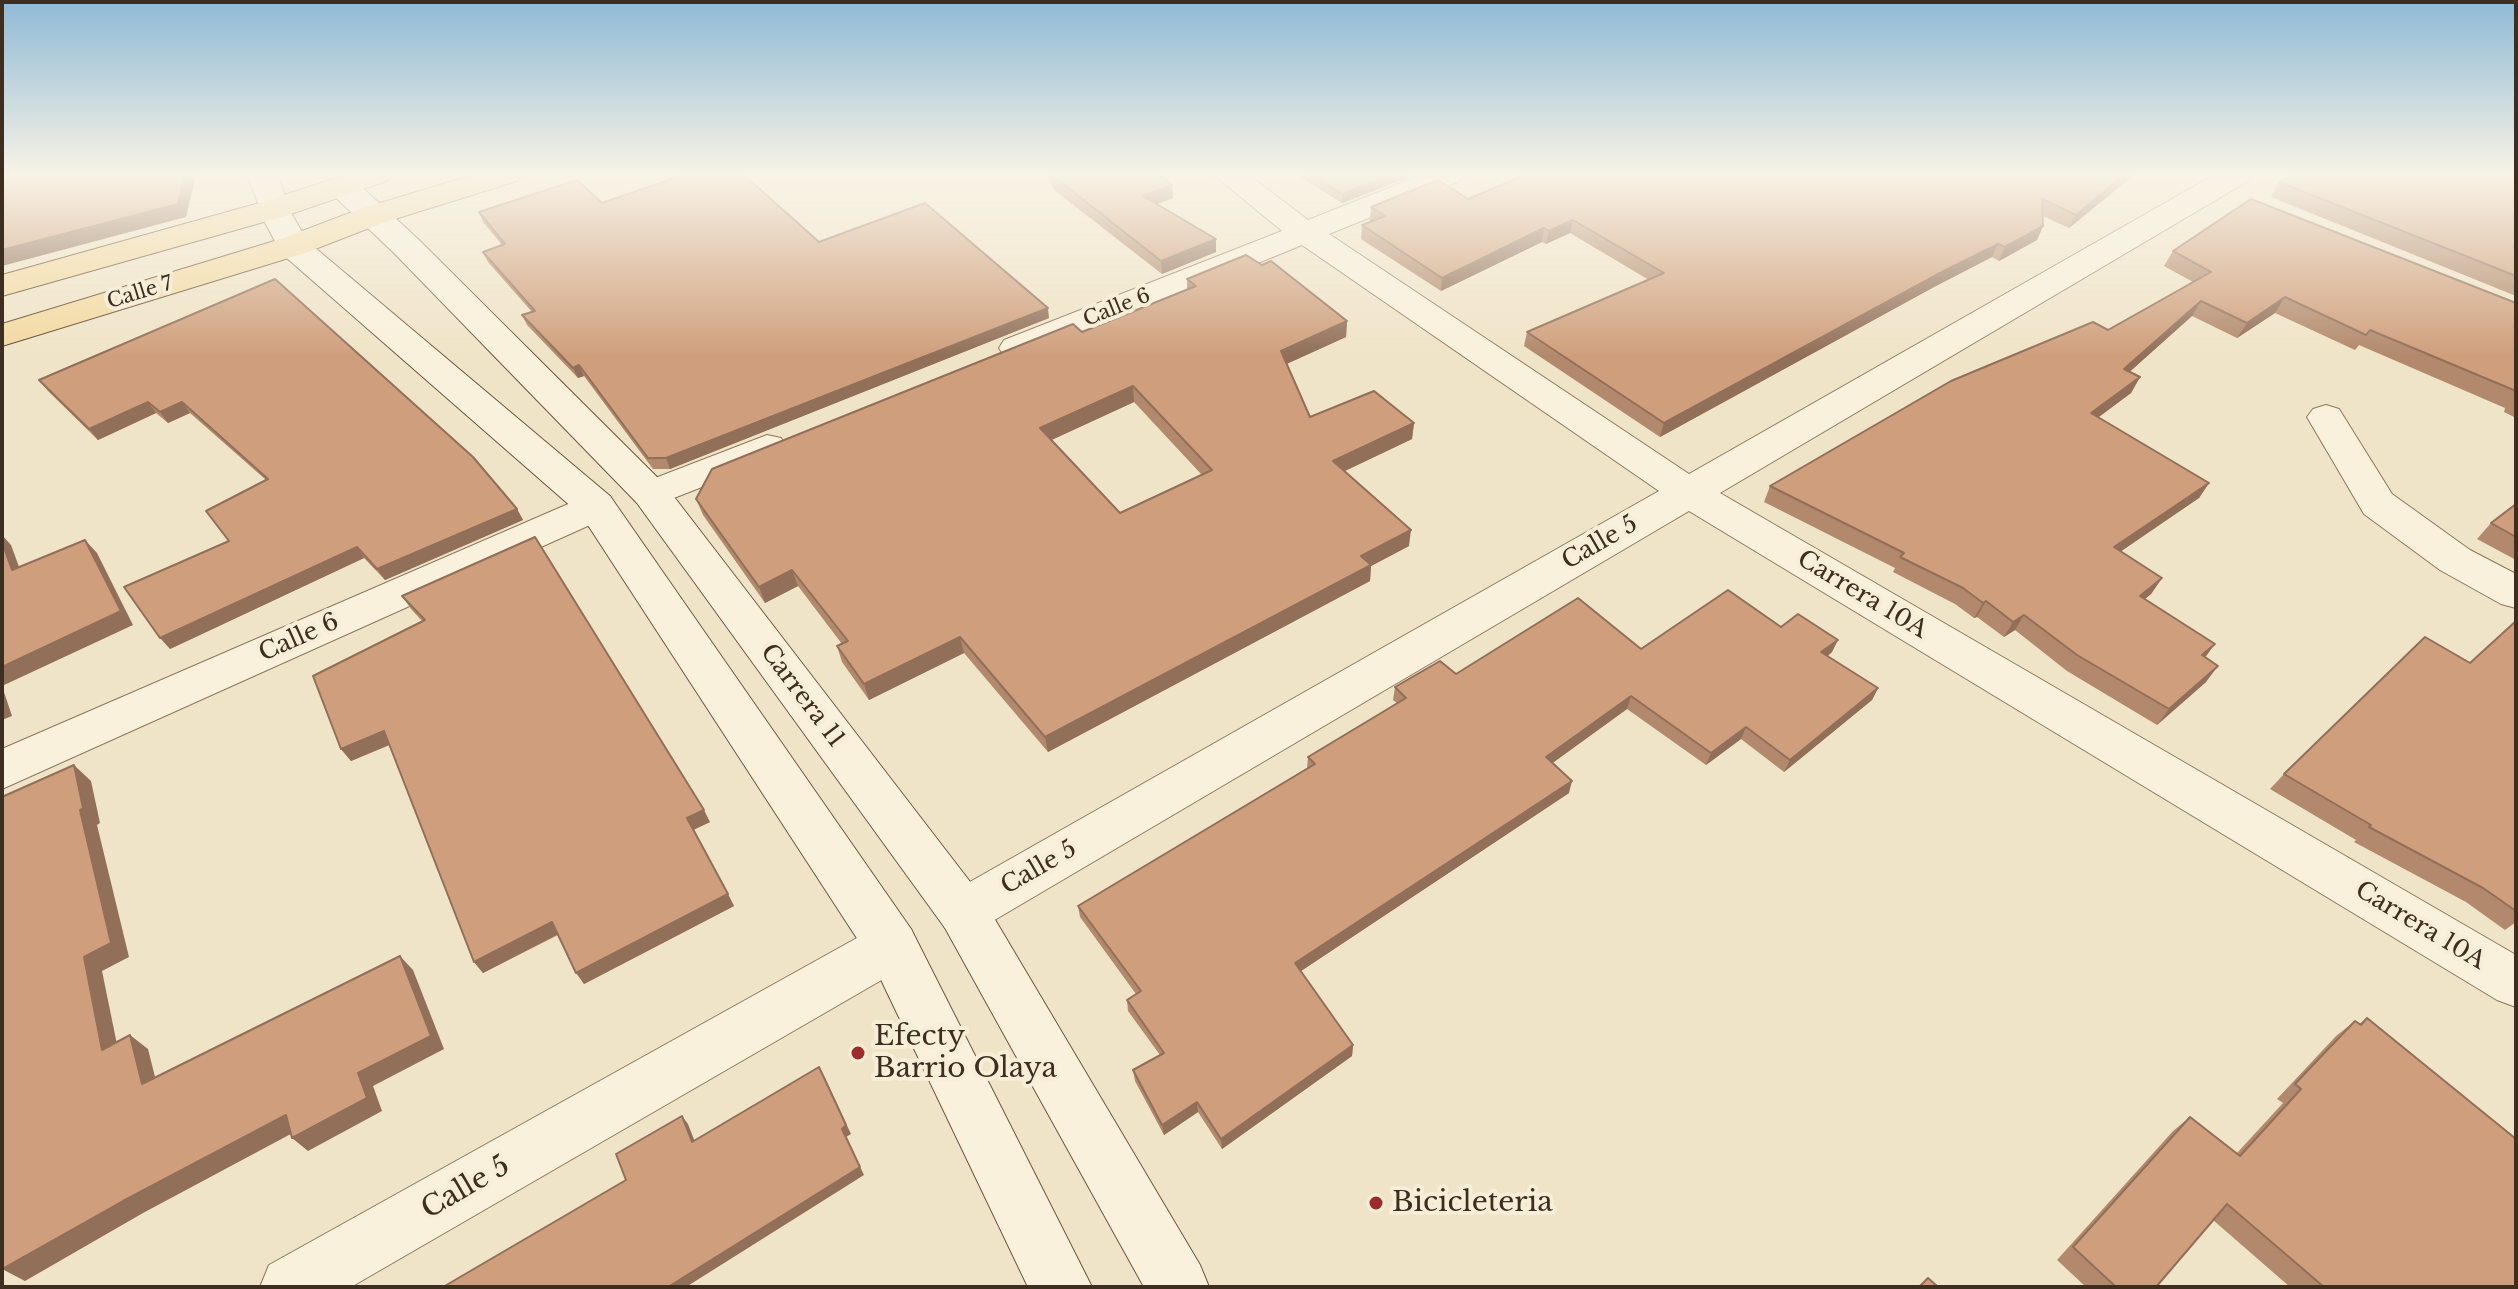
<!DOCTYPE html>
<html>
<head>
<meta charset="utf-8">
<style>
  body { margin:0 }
  #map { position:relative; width:2518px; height:1289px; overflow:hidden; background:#f0e4c8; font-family:"Libre Baskerville",serif }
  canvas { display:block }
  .frame { position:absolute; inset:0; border:4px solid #3d2e20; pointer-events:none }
</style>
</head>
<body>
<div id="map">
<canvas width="2518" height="1289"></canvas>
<div class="frame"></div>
</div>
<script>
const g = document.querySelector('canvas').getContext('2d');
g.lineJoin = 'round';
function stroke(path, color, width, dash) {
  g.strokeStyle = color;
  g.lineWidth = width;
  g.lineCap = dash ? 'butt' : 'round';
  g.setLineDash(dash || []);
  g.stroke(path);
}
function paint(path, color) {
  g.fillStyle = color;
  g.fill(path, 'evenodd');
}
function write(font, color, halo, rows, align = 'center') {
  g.font = font + ' "Libre Baskerville",serif';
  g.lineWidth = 8;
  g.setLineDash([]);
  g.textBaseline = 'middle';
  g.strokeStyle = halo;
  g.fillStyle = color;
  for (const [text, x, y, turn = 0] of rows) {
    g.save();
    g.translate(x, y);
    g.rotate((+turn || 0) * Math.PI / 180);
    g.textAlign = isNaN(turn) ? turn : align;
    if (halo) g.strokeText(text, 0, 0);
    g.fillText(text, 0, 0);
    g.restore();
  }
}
const minor = new Path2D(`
  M1214 175H1249L1308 220 1421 175H1464L1460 181 1329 234 1689 474 2214 175H2252L2248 181 1720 493 2516 955V1007L2497 1000 1689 511 981 928 963 935 945 928 937 912 945 896 1659 491 1302 245 1030 356 1017 359 1004 356 999 348 1004 340 1282 231Z
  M2326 405 2339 409 2392 494 2470 550 2516 574V608L2501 604 2440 570 2364 514 2307 417 2313 409Z
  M767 435 781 438 786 447 781 456 651 507 637 503 631 494 637 485Z
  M596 492 610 496 616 506 610 516 2 789V749Z
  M892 923 911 929 918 946 911 963 351 1287H260L269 1265 873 929Z`);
const tertiary = new Path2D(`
  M247 175H277L290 209 285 216 274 218 263 216Z`);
const secondary = new Path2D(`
  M342 177 353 179 418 239 665 485 981 896 1200 1265 1209 1287H1144L945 928 637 503 394 253 331 193 327 186 331 179Z
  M274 200 285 202 307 241 610 496 911 929 1092 1287H1028L873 963 582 516 281 253 258 209 263 202Z`);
const primary = new Path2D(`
  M345 175H391L387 181 285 216 2 296V275L263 202Z
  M473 175H521L517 181 382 223 305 253 2 346V324L281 239 360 209Z`);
const wall = new Path2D(`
  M1050 175H1160L1172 185 1173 198 1156 204 1216 239V252L1162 274 1058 193 1051 186Z
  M1297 175H1409V177L1342 203Z
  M2134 175 2069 228 2043 216V226L2037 240 1999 261 1992 257 1934 287 1660 437 1524 346 1527 332 1649 280 1570 233 1546 244 1542 242 1441 291 1361 239 1362 225 1371 222 1370 221 1371 207 1468 199Z
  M2516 175V296L2271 197 2279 182Z
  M602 203 819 242 1049 318 670 469H653L584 376 578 378 527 325 522 315 532 312 488 262 483 252 502 245 483 222 479 212Z
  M2173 251 2516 303V418L2504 412 2505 408 2359 345 2355 350 2275 313 2237 338 2192 316 2129 372 2140 377 2131 393 2098 417 2209 483 2199 498 2120 551 2162 578 2151 594 2145 599 2205 657 2206 682 2157 725 2067 671 2015 630 2004 637 1977 617 1974 618 1955 604 1893 572 1895 568 1764 502 1770 486 2108 330 2193 282 2164 266Z
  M275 279 517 509 523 520 385 580 364 558 170 649 228 541 266 480 190 413 168 423 156 413 98 440 48 391 39 380Z
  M1187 279 1347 321 1346 337 1286 364 1310 417 1414 423 1412 439 1345 471 1409 546 1371 566 1370 581 1048 752 964 653 869 700 842 662 837 646 842 644 798 586 765 603 703 515 696 499 1082 332 1187 289ZM1134 402 1202 475 1120 513 1051 440Z
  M2516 504V560L2477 539 2491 523Z
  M402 596 710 822 693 830 734 906 584 984 558 935 483 973 474 962 390 745 351 761 341 749 422 621 411 609Z
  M2516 621V922L2505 930 2466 902 2354 842 2356 840 2270 789 2284 774 2470 663Z
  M1781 627 1832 652 1828 656 1878 688 1872 700 1784 772 1741 739 1706 765 1627 709 1552 763 1569 793 1301 971 1353 1045 1352 1056 1222 1149 1198 1112 1164 1135 1135 1081 1133 1070 1160 1055 1128 1011 1127 1000 1136 994 1080 917 1078 906 1307 768 1308 757 1398 704 1393 700 1395 687 1456 674 1641 649Z
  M2367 1018 2516 1287H2290L2213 1220 2156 1287H2086L2057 1260 2173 1131 2190 1117 2237 1153 2283 1103 2277 1099 2336 1036 2355 1021 2359 1024Z`);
const shadedWall = new Path2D(`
  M185 175H196L186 217 2 266V250Z
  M1390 175H1409V177L1342 203V194Z
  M2124 175H2134L2069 228 2076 215Z
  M1172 185 1173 198 1144 209 1143 196Z
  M1573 220 1570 233 1546 244 1549 231Z
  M2043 226 2037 240 1999 261 2005 247Z
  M1544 228 1542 242 1441 291 1442 278Z
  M1216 239V252L1162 274 1161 261Z
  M1998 244 1992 257 1934 287 1660 437 1664 423 1940 273Z
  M2285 297 2275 313 2237 338 2247 323Z
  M2201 301 2192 316 2115 385 2124 369Z
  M1048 308 1049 318 670 469 666 458Z
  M1347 321 1346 337 1280 367 1281 351Z
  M579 365 584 376 578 378 573 368Z
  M2140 377 2131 393 2083 429 2091 413Z
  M1133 386 1134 402 1043 444 1040 428Z
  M148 402 156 413 98 440 89 429Z
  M182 402 190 413 168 423 160 412Z
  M1414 423 1412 439 1332 477 1333 461Z
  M2209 483 2199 498 2104 563 2114 547Z
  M517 509 523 520 385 580 377 569Z
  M1411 530 1409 546 1371 566 1370 581 1048 752 1045 737 1361 556Z
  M2 535 11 545 25 583 12 570 2 542Z
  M85 540 97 553 133 625 2 686 12 716 2 720V667Z
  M357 547 364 558 170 649 160 638Z
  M792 570 798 586 765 603 759 587Z
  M2162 578 2151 594 2130 611 2140 596Z
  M1986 601 1977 617 1974 618 1983 603Z
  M2024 615 2015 630 2004 637 2013 622Z
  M960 637 964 653 869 700 864 684Z
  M1838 640 1832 652 1816 664 1821 652Z
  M2215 644 2204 659 2202 655Z
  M2218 666 2206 682 2157 725 2169 709Z
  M1878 688 1872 700 1784 772 1790 760Z
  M1631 696 1627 709 1543 770 1546 757Z
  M1746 727 1741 739 1706 765 1711 753Z
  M384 731 393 743 351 761 341 749Z
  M74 765 91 781 100 823 97 825 129 957 102 971 121 1064 102 1050 84 957 80 810Z
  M1572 781 1569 793 1295 975V963Z
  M704 810 710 822 693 830 687 818Z
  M728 894 734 906 584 984 576 973Z
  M552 922 560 933 483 973 474 962Z
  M400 956 413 970 444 1049 373 1086 382 1111 308 1151 292 1138 358 1073Z
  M130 1035 148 1049 160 1097 142 1084Z
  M1353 1045 1352 1056 1222 1149 1221 1139Z
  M824 1076 851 1134 846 1137 864 1175 686 1287H668L842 1129Z
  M1197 1102 1198 1112 1164 1135 1162 1125Z
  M286 1115 302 1128 143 1213 25 1281 2 1269 123 1201Z
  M682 1116 688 1124 698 1150 692 1142Z`);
const building = new Path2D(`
  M2 175H185L178 204 2 250Z
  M683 175H744L819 242 925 203 1048 308 666 458H648L579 365 573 368 522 315 535 311 483 252 505 244 479 212 577 180 602 203Z
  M1052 175H1160L1172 185 1143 196 1216 239 1161 261Z
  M1312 175H1390L1342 194Z
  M1525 175H2124L2076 215 2042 199 2043 226 2005 247 1998 244 1940 273 1664 423 1527 332 1664 273 1573 220 1549 231 1544 228 1442 278 1362 225 1385 216 1371 207 1438 180 1468 199Z
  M2293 175H2516V276L2279 182Z
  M2251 199 2516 303V391L2370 330 2366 335 2285 297 2247 323 2201 301 2124 369 2140 377 2091 413 2209 483 2114 547 2162 578 2140 596 2215 644 2202 655 2218 666 2169 709 2077 655 2024 615 2013 622 1986 601 1983 603 1963 588 1900 557 1904 553 1770 486 1951 381 2093 322 2108 330 2211 272 2173 251Z
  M1246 255 1262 265 1271 261 1347 321 1281 351 1310 417 1374 391 1414 423 1333 461 1411 530 1361 556 1371 565 1045 737 960 637 864 684 837 646 848 641 792 570 759 587 696 499 712 469 1073 324 1082 332 1196 286 1187 279ZM1133 386 1212 470 1120 513 1040 428Z
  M275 279 473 457 517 509 377 569 357 547 160 638 124 587 229 541 206 511 268 479 182 402 160 412 148 402 89 429 39 380Z
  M2516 504V537L2491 523Z
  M535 537 704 810 687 818 728 894 576 973 552 922 474 962 384 731 341 749 313 676 425 620 402 596Z
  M85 540 121 611 2 667V542L12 570Z
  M1728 590 1781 627 1798 614 1838 640 1821 652 1878 688 1790 760 1746 727 1711 753 1631 696 1546 757 1572 781 1295 963 1353 1045 1221 1139 1197 1102 1162 1125 1133 1070 1164 1053 1127 1000 1141 991 1078 906 1315 764 1308 757 1406 698 1395 687 1440 661 1456 674 1578 598 1641 649Z
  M2516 621V911L2483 888 2369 827 2371 825 2284 774 2425 637 2470 663Z
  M74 765 83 808 80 810 111 943 84 957 102 1050 130 1035 142 1084 400 956 431 1036 358 1073 367 1098 292 1138 286 1115 123 1201 2 1269V797Z
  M2367 1018 2516 1139V1287H2324L2227 1204 2156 1287H2116L2073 1247 2190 1117 2240 1156 2301 1089 2295 1084 2311 1067 2355 1021 2361 1025Z
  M819 1067 846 1125 842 1129 860 1167 668 1287H443L626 1180 616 1154 682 1116 692 1142Z
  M1928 1278 1938 1287H1919Z`);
const markers = [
  [858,1053,8,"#9e2a2b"],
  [1376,1203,8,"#9e2a2b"]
];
const farStreetnames = [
  ["Calle 7",140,293,-17],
  ["Calle 6",1117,308,-22]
];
const streetNames = [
  ["Calle 5",1600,543,-30],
  ["Carrera 10A",1862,595,31],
  ["Calle 6",299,638,-24],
  ["Carrera 11",802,696,53],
  ["Calle 5",1039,868,-30],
  ["Carrera 10A",2420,926,31]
];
const nearPoinames = [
  ["Efecty",874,1037],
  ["Barrio Olaya",874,1069],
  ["Bicicleteria",1392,1203]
];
const nearStreetnames = [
  ["Calle 5",466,1188,-30]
];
stroke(minor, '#8d765c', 2);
stroke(tertiary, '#8d765c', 2);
stroke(secondary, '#6f573f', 2);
stroke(primary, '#5b4430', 2);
paint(minor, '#faf1dc');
paint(tertiary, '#faf1dc');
paint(secondary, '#faf1dc');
paint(primary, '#f3d9a0');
paint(wall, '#b2896c');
paint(shadedWall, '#916f58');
paint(building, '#cf9f7d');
stroke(building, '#916f58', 2);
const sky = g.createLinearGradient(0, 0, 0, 356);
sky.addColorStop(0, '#8fbad6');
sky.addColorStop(0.49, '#f8f3e6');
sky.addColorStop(1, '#f8f3e600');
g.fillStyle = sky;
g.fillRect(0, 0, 2518, 356);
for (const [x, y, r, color] of markers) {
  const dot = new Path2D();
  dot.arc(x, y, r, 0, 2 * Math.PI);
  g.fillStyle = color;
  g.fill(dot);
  stroke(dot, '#f7eed8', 3);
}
write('20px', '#3d2e20', '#f7eed8', farStreetnames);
write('24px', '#3d2e20', '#f7eed8', streetNames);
write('28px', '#3d2e20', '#f7eed8', nearPoinames, 'left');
write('28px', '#3d2e20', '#f7eed8', nearStreetnames);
</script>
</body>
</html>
